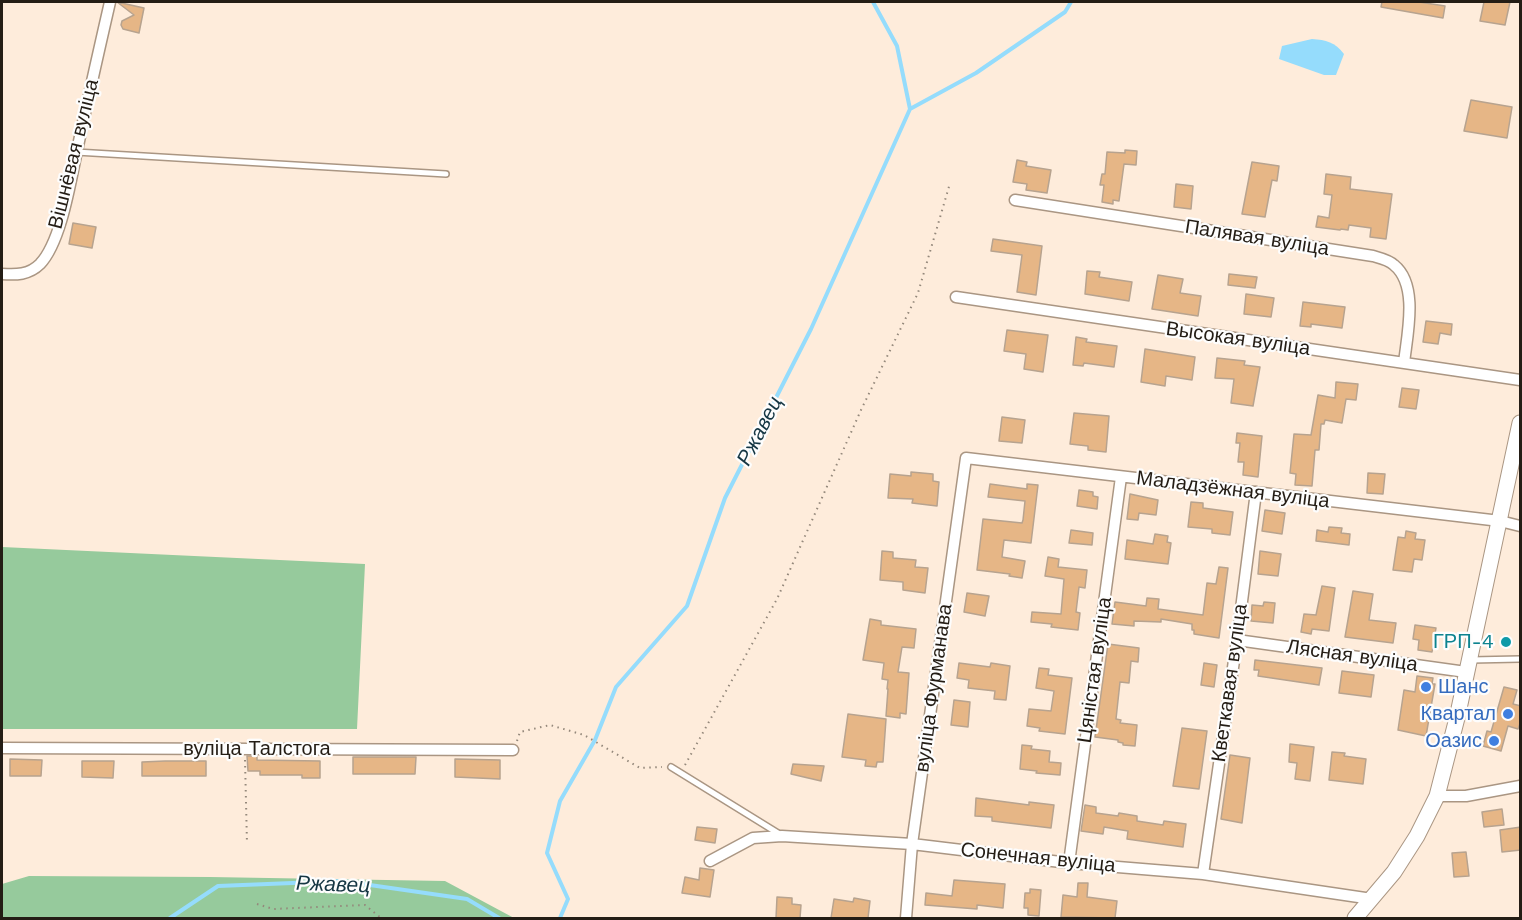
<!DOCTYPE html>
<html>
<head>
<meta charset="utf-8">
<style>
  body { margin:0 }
  #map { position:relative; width:1522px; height:920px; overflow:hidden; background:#feecdb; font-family:"Work Sans",sans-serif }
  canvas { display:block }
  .frame { position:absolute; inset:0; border:3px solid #241d15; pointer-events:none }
</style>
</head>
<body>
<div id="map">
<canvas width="1522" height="920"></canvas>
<div class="frame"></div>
</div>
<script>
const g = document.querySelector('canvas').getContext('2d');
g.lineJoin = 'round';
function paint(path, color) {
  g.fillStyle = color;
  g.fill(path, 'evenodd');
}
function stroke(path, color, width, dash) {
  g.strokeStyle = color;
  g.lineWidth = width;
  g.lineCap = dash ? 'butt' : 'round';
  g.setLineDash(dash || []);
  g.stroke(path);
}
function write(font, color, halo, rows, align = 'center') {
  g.font = font + ' "Work Sans",sans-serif';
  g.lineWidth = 4.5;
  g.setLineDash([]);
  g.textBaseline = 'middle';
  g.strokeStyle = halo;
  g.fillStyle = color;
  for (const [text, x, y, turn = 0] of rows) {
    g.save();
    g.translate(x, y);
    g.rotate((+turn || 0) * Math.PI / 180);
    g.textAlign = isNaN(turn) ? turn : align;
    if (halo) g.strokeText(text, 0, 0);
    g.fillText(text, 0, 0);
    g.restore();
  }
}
const forest = new Path2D(`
  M2 547 365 564 357 729H2Z
  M29 876 210 877 445 881 514 918H2V884Z`);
const water = new Path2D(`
  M1312 39C1326 40 1335 42 1344 54L1336 75H1324L1279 59 1282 46Z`);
const stream = new Path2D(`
  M873 2 897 46 910 109
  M170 918 218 886 342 881 467 899 499 918
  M560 918 568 899 547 853 560 801 595 740 616 687 687 606 725 498 811 329 910 109 976 73 1065 12 1071 2`);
const building = new Path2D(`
  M117 2 144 8 139 33 123 29 121 25 122 21 134 15Z
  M1382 2H1419L1445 6 1443 18 1381 7Z
  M1484 2H1510L1505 25 1480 21Z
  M1471 100 1512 107 1507 138 1464 131Z
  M1125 150 1137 151 1136 165 1124 164 1119 201 1113 200V204L1102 202 1104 185H1100L1102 174H1105L1107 152 1125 153Z
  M1017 160 1027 162 1026 166 1051 170 1047 193 1026 190 1027 184 1013 182Z
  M1252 162 1279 166 1277 181 1272 180 1265 217 1242 214Z
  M1326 174 1351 177 1350 189 1392 194 1386 239 1370 237 1371 228 1349 225 1348 230 1341 229 1340 230 1316 227 1318 216 1329 218 1332 195 1324 194Z
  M1176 184 1193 186 1191 209 1174 207Z
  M73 223 96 227 92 248 69 244Z
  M993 239 1042 246 1036 295 1017 292 1022 255 991 251Z
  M1087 271 1100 272 1099 277 1132 282 1129 301 1085 294Z
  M1229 274 1257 277 1255 288 1228 285Z
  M1158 275 1183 279 1180 293 1201 296 1198 316 1152 309Z
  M1246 294 1274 298 1271 317 1244 314Z
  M1303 302 1345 307 1342 328 1311 324V327L1300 326Z
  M1426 321 1452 324 1451 335 1440 333 1438 344 1423 342Z
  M1007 330 1048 335 1043 372 1024 369 1026 354 1004 351Z
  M1076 337 1087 339 1086 342 1117 346 1114 367 1084 363 1083 366 1073 365Z
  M1145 349 1195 357 1192 380 1166 376 1165 386 1141 382Z
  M1217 358 1245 361 1244 365 1260 367 1253 406 1231 403 1234 379 1215 378Z
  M1336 382 1358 384 1356 400 1346 399 1342 423 1325 420 1324 424H1321L1319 450H1315L1312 486 1295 485 1296 474 1290 473 1294 434 1311 435 1318 395 1335 398Z
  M1402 388 1419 390 1416 409 1399 407Z
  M1074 413 1109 416 1106 452 1088 450V446L1070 444Z
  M1002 417 1025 420 1022 443 999 441Z
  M1237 433 1262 436 1258 477 1243 475 1244 462H1238L1240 443H1236Z
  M911 472 933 474V481L939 482 937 506 912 503 913 499 888 498 890 474 911 476Z
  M1368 473 1385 474 1383 494 1367 493Z
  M990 484 1027 489V484L1038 485 1031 543 1004 540 1002 557 1025 561 1022 578 1009 576 1010 574 977 570 983 519 1022 523 1023 520 1025 501 988 497Z
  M1079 490 1093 492V496L1098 497 1097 509 1077 506Z
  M1130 494 1158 500 1156 515 1139 513 1138 520 1127 519Z
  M1191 502 1203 503V508L1233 512 1230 535 1212 533V529L1188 527Z
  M1265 510 1285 513 1282 534 1262 531Z
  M1329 527 1342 528 1341 533 1350 534 1349 545 1316 541 1317 530 1328 532Z
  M1071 530 1093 533 1092 545 1069 543Z
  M1406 531 1416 533 1415 539 1425 540 1422 560 1414 559 1412 572 1393 570 1398 537 1405 538Z
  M1155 534 1168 536 1167 542 1171 543 1168 564 1125 559 1127 540 1153 544Z
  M882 551 893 552V558L916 560 915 567 928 568 925 593 903 590V582L880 580Z
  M1260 551 1281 554 1278 576 1258 574Z
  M1048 557 1059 559 1058 567 1087 570 1085 588 1079 587 1076 612 1080 613 1078 630 1051 627 1052 624 1031 622 1032 612 1061 614 1064 579 1045 576Z
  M1219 567 1228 568 1219 638 1194 634V630H1192V624L1161 619V622L1134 621V626L1112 624 1115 602 1146 606 1147 598 1159 599 1158 609 1203 615 1207 583 1216 584Z
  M1322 586 1335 588 1329 631 1312 629 1311 634 1301 632 1304 614 1316 615Z
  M1353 591 1373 594 1369 620 1396 623 1393 643 1345 637Z
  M967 593 989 596 985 616 964 612Z
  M1264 602 1275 603 1273 623 1251 621 1252 605 1263 606Z
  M870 619 881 621V625L916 629 914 648 902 647 898 672 909 673 906 714 900 713V718L886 716 888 689H887L888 680 882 679 884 663 863 660Z
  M1415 625 1436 628 1432 652 1418 650 1419 640 1413 639Z
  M1108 644 1139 648 1138 662 1131 661 1129 683 1120 682 1116 719 1121 720 1120 723 1137 725 1135 746 1123 745V743L1118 742V740L1095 737Z
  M1255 660 1322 668 1319 685 1258 676 1259 670H1254Z
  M959 663 990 667 991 663 1010 666 1006 700 994 699 995 691 968 688 969 680 957 678Z
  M1204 663 1217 665 1214 687 1201 685Z
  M1039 668 1049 669 1048 675 1072 678 1065 734 1039 731 1040 728 1027 726 1029 709 1051 711 1054 691 1036 688Z
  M1342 671 1374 675 1371 697 1339 693Z
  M1417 676 1433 678 1432 684H1435L1426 736 1398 730 1404 690 1415 692Z
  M1504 687 1517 690 1513 704 1521 706V721L1518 729 1508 726 1501 751 1483 746 1487 731 1491 732Z
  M954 700 970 702 968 727 951 725Z
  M848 714 886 719 883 762H877L876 767 865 766 866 760 842 757Z
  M1182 728 1207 731 1199 789 1173 786Z
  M1290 744 1314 747 1310 781 1295 779 1297 763 1289 762Z
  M1022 745 1032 746 1031 749 1050 751 1049 762 1061 763 1060 775 1036 773 1037 771 1020 769Z
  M1332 752 1345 753 1344 756 1366 759 1363 784 1329 780Z
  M1230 755 1250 758 1242 823 1221 819Z
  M247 756H257V760L320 761V778H302V775H260V771H248Z
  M353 757H416L415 774H353Z
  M10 759 42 760 41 776H10Z
  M455 759 500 760V779L455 777Z
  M82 761H114L113 778 82 777Z
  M165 761H206V776H142V762Z
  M793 764 824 766 821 781 791 774Z
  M976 798 1029 805V802L1054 805 1051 828 992 821V817L975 816Z
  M1085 805 1096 807V813L1118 816 1119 813 1137 816V821L1163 825 1164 821 1186 824 1183 847 1127 839 1128 831 1104 827 1103 834 1081 831Z
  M1502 809 1504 825 1484 827 1482 812Z
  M697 827 717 829 715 843 695 840Z
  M1521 827V850L1502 852 1500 830Z
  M1466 852 1469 876 1454 877 1452 853Z
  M700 868 714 870 710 897 682 893 685 877 699 880Z
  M954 880 1005 884 1003 908 977 905V909L925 905 926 893 952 896Z
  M1078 883H1088L1087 897 1117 901 1115 918 1061 917 1063 895 1077 897Z
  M1030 889 1041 890 1039 916 1028 915V908H1024L1025 893H1030Z
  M777 897 792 898V904L801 905 800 918H776Z
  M854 898 870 901 868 918H831L834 899 853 902Z`);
const path = new Path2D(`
  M517 741 520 732 550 725 584 735 640 768 662 767
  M245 760 247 844
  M685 765 777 599 861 410 918 293 950 183
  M257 904 273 909 365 905 381 918`);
const lane = new Path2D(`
  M76 152 446 174
  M1471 660 1520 659
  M671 767 781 835`);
const street = new Path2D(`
  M1015 200 1373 256C1380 258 1389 260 1394 265 1419 285 1407 335 1404 363
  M2 274C16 275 29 275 40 264 62 241 71 177 78 146 88 98 99 50 110 2
  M956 297 1520 380
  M1237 640 1466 672
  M2 748 513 750
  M1437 796H1466L1520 786
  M710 861 753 838 782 836 912 844 1069 863 1203 874 1372 899
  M1069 863 1121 477
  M1203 874 1237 640 1256 492
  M906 918 912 844 966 458 1500 521 1520 526`);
const secondary = new Path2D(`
  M1355 918 1394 872 1417 836 1437 796 1457 718 1520 423`);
const markers = [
  [1506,642,6,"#0f9aa8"],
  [1426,687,6,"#3f7fe0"],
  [1508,714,6,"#3f7fe0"],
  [1494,741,6,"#3f7fe0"]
];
const streetNames = [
  ["Вішнёвая вуліца",74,154,-76],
  ["Палявая вуліца",1257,238,9],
  ["Высокая вуліца",1238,339,8],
  ["Маладзёжная вуліца",1233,490,7],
  ["Лясная вуліца",1352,656,8],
  ["Цяністая вуліца",1095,670,-82],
  ["Кветкавая вуліца",1230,683,-82],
  ["вуліца Фурманава",934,688,-82],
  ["вуліца Талстога",257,749],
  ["Сонечная вуліца",1038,858,6]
];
const cultureNames = [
  ["ГРП-4",1494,642]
];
const shopNames = [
  ["Шанс",1438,687,"left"],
  ["Квартал",1496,714],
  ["Оазис",1482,741]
];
const waterNames = [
  ["Ржавец",760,431,-63],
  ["Ржавец",333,885,2]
];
paint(forest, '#96ca9c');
paint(water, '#95dcfc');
stroke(stream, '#95dcfc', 4);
paint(building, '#e6b686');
stroke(building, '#b7a38f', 1.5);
stroke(lane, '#aa9683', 8);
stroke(street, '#aa9683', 13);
stroke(secondary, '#aa9683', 17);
stroke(path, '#94887b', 2, [1.5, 4.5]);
stroke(lane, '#fff', 5);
stroke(street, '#fff', 10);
stroke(secondary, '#fff', 15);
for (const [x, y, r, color] of markers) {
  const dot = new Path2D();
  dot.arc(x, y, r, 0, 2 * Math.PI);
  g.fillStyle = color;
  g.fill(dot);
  stroke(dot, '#fdfdfd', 2);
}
write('20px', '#241d15', '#fdfdfd', streetNames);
write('20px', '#0d838f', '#fdfdfd', cultureNames, 'right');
write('20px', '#366cbe', '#fdfdfd', shopNames, 'right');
write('italic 21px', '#153643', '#fdfdfd', waterNames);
</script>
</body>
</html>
